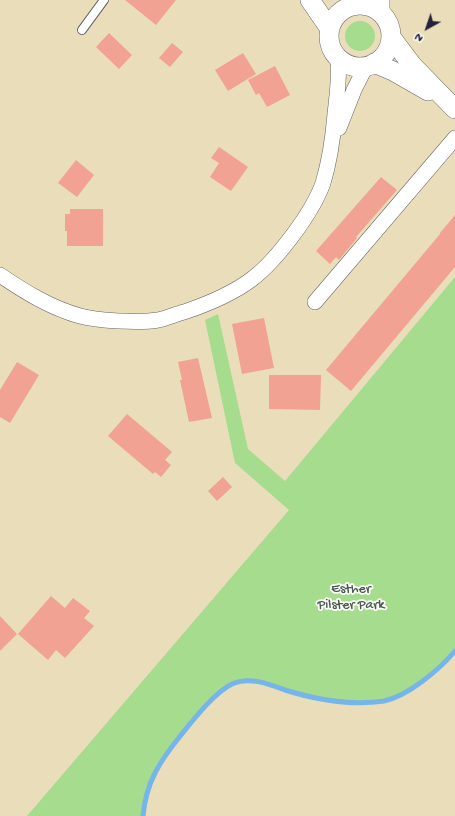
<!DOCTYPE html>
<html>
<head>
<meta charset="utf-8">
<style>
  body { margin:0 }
  #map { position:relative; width:455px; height:816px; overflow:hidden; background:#e9deb9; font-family:"Gochi Hand",sans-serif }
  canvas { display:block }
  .north { position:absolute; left:407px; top:8px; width:40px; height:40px; -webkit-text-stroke:3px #fdfcf7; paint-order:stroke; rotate:220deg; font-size:11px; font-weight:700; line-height:16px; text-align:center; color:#22223b }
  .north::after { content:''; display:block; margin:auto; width:14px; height:18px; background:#22223b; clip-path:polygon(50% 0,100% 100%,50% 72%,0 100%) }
</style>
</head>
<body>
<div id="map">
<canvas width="455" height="816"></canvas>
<div class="north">N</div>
</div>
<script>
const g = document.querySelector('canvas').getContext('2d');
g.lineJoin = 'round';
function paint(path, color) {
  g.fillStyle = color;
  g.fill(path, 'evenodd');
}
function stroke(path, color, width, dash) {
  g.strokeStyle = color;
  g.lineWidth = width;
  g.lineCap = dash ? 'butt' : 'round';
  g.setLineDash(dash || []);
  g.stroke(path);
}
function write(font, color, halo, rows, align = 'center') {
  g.font = font + ' "Gochi Hand",sans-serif';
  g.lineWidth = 3.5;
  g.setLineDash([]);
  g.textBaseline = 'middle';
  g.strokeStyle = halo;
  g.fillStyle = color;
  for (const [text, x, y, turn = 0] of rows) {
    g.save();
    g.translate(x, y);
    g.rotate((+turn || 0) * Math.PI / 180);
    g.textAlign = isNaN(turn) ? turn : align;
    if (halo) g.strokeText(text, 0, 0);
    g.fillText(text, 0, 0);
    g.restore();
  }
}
const green = new Path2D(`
  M345 36a15 15 0 1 1 30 0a15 15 0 1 1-30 0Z
  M455 277V651C439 670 408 696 384 701 350 706 317 700 285 690 269 684 249 676 232 684 215 692 193 720 181 735 160 761 146 782 143 816H27L289 510 235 463 205 320 218 314 248 449 285 481Z`);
const stream = new Path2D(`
  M143 816C146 782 160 761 181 735 193 720 215 692 232 684 249 676 269 684 285 690 317 700 350 706 384 701 408 696 439 670 455 651`);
const building = new Path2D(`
  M125 0H176L156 25Z
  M109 33 132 55 119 69 96 47Z
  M172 43 183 52 170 67 159 58Z
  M243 53 256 74 228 91 215 70Z
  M275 66 290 95 267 107 259 93 256 95 248 80Z
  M219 147 248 167 231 191 210 177 219 163 211 158Z
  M76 160 94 175 77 197 58 183Z
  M381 177 397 190 356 237 357 238 339 260 336 257 330 264 316 251Z
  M70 209H103V246H67V231H65V214H70Z
  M455 215V267L351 391 326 370 440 234V233Z
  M264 318 274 368 242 374 232 324Z
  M198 358 212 418 189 422 180 380H182L178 362Z
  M17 362 39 375 10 423 0 417V390Z
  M269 375H321L320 410 269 409Z
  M127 414 172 452 165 460 171 465 161 477 155 472 153 474 108 436Z
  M223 477 232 487 217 501 208 491Z
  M51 596 65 608 73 598 90 611 84 618 94 626 65 658 56 650 48 660 18 634Z
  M0 616 17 634 0 651Z`);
const service = new Path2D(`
  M82 30 104 0`);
const minor = new Path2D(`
  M356 5 359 0
  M382 14V0
  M339 128 354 90 366 66
  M0 275C25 292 51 308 80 316 98 321 141 323 158 320 167 318 176 314 184 312 208 304 232 294 252 279 277 260 313 212 323 183 330 160 333 138 335 114 337 95 340 76 338 57
  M315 302 455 138`);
const tertiary = new Path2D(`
  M310 0 330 29
  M329 36a31 31 0 1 1 62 0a31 31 0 1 1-62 0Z
  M391 37 412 65 455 109
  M374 63 393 71 428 91`);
const parkNames = [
  ["Esther",351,590],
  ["Pilster Park",351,606]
];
paint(green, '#a6dc8e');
stroke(stream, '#76b5ea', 5);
paint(building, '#f1a293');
stroke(service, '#686467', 10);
stroke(minor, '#686467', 16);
stroke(tertiary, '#686467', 20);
stroke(service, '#fff', 8);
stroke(minor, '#fff', 15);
stroke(tertiary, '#fff', 19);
write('14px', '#4a5a54', '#fdfcf7', parkNames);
</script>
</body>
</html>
